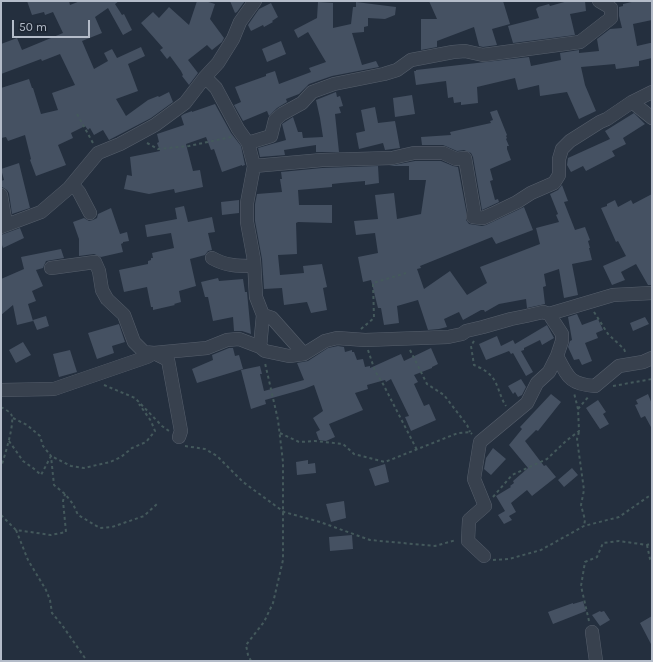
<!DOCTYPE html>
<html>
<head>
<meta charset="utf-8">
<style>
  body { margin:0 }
  #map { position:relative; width:653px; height:662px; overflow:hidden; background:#242f3e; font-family:Karla,sans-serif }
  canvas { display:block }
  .frame { position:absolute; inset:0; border:2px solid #b4bcc9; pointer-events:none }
  .scale { position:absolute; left:12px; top:20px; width:78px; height:18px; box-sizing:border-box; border:2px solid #b4bcc9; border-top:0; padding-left:5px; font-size:12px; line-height:14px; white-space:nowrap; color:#b4bcc9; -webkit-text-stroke:3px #1d2633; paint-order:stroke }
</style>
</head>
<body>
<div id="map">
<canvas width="653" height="662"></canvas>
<div class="frame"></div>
<div class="scale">50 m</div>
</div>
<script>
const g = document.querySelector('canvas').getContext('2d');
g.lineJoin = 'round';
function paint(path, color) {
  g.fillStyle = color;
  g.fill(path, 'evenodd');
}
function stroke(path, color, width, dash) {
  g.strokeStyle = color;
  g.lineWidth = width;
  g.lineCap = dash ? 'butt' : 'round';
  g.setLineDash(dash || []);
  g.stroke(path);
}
const building = new Path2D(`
  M27 1H69L70 5 80 1H119L115 4 122 15 124 14 132 30 123 35 108 8 95 17 102 33 82 41 94 69 108 61 104 53 112 49 117 58 141 47 145 56 128 64 138 91 116 99 126 116 148 100 158 96 159 97 169 92 173 102 151 118 109 140 103 130 94 135 90 128 88 130 85 126 71 133 73 138 58 145 66 165 36 176 30 160 31 159 25 135 8 141 6 137 1 138V88L29 79 32 88H33L41 114 58 110 52 93 75 85 60 54 42 61 41 59 1 74V44L17 38 22 50 63 33 53 12 45 15 44 12 32 15Z
  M197 1H205L215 4 210 19 224 38 222 42 212 50 207 45 188 60 198 73 189 85 182 76 183 75 181 71 170 56 167 59 160 50 163 48 141 23 153 12 159 18 169 7 189 25Z
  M230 1H245L237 12 235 13Z
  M429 1H503L510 24 492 29 497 45 483 47 479 46 474 27 437 41V47L421 50V19H437Z
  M568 1H585L586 11 570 14 575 35 513 43 508 26 539 18 536 9 538 7 549 4 550 6Z
  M636 1H652V20L633 24 637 46 650 43H652V58L639 61V66L616 69 615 64 581 67 585 85 596 111 579 119 567 92 540 96 539 85 518 90 515 78 477 87 478 103 461 105V102L454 103 453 97 448 98 446 81 416 85 414 71H416V70L529 57 531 66 561 60 560 53 579 50V53L599 51 597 39 610 29 622 28 619 16V7L623 6V4Z
  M318 2 333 3V28L351 24 353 7H356V2L396 7 395 15 385 19 368 18V26L364 27V32L352 33 362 65 376 61 379 67 332 76 309 84 299 94 286 99 287 102 277 108 269 116 267 111 243 121 234 105 241 102 235 87 266 76V74L275 71 279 84 311 72 309 68 326 62 308 32 298 38 294 30 317 18Z
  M271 3 278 17 272 21 273 22 264 27 263 25 251 31 248 25 259 9Z
  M281 41 286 54 267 62 262 49Z
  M336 92 337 97 340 96 343 106 339 107 341 113 335 114 339 152H316V145L284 150 285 155 260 157 258 148 286 140 282 124 293 117 298 132H302L303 138 323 137 320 118 316 100Z
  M412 95 415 114 395 117 393 98Z
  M215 104 231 133 241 146 245 165 242 166V165L222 172 214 149 211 150 206 137 186 144 193 171 200 170 203 187 175 193 174 189 149 194 124 189 127 175 132 176 130 157 160 151 157 143 159 142 157 134 184 125 181 116 184 114 192 111V112Z
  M375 107 378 123 395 121 400 148 385 150 383 143 359 149 356 133 365 131 361 110Z
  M497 110 507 135 506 136 507 138 506 139 509 146H507V149L511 160 490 169 493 180 490 181 495 200 498 199 499 202 482 210 473 157 471 153 464 150 457 151 443 145H422L421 137 451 135 450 132 491 123 490 121 493 120 490 112Z
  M634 113 645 124 623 138 626 144 612 151 615 156 586 171 583 166 571 172 567 165 568 158 610 139 605 131Z
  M415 161H441L453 166 458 167 466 210V220L469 224 482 226 486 225 524 207 533 230 496 244 492 237 420 266 421 268 417 269 424 289 450 271 467 295 487 283 480 267 540 244 536 228 559 222 556 215 558 214 550 194 558 190 562 185 568 201 564 202 575 230 585 227 590 240 588 241 590 248H589L592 260 572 264 578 295 564 298 559 269 544 274 546 286 543 287 545 304 527 308 526 299 499 304 485 312 484 310H481L463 320 459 312 444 319 447 327 439 329 428 330 418 300 397 306 399 323 384 325 381 308H378L371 280 363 282 358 257 378 253 375 233 356 235 354 221 378 219 375 195 394 193 397 219 421 214 426 180H409V166H389Z
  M19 163 30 208 12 214 9 193 7 190 2 187 1 181 4 180 1 169Z
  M378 166 379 183 365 185V181L341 183 332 184V187L298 190 299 205H332V223L298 222 296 223 297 254 278 255 280 275 304 273 303 266 322 264 327 287 323 288 327 310 311 313 307 302 284 305 282 288 264 289 262 259 255 221V204L257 194 282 192 280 179H282L281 172 322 168Z
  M652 194V285H648L636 264 621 272 625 280 612 285 603 266 626 256 618 241 616 242 601 208 607 206V204L615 200 618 207 631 200 633 204Z
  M239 200V213L222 215 221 202Z
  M184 206 188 222 212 217 215 232 208 233 212 250 208 251 205 255 190 259 196 286 179 291 181 302 174 304 175 305 153 310V307H151L147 287 124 292 119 270 148 264V261L151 260V258H153L152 253 174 248 171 233 147 237 145 225 177 219 175 208Z
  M111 208 120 234 127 232 129 241 123 242V243L121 244 123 252 101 257 94 254 79 256V239L73 222 84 218 89 221 93 220 97 218 98 214Z
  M20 228 24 238 3 248 1 242V235Z
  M61 249 64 258 46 261 43 268 36 270 43 286 32 291 36 301 28 304 33 321 17 325 13 305 1 315V279L24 269 21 257Z
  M218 278 219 281 243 279 245 292H247L251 334 242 331H234L233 317 213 321 208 297H205L201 282Z
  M577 314 582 325 598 319 603 330 596 333 598 338 585 343 592 361 582 365 579 359 574 360 568 347 570 341 572 340 568 317Z
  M46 316 49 326 37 330 33 320Z
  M645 317 649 324 633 331 630 323Z
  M119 324 125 342 112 346 114 353 97 359 88 333Z
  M547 325 554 338 542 345 540 340 524 348V350L521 351 533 372 526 376 513 353 511 354 509 351 486 360 479 344 497 336 501 346 513 340 515 344Z
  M23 342 31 355 16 363 9 350Z
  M338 346 344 347 345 352 352 350V352H354L357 360 363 359 365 367 370 366V368L401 354 404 361 431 348 438 364 432 367V368L414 375 418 382 414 384 424 406 429 404 436 420 411 431 405 417 409 416 391 379 386 382 385 380 367 385 368 389 355 393 363 410 329 424 335 437 326 441 319 440 316 432 320 430 313 418 323 411 314 385 304 389 265 400 266 404 251 409 241 370 260 366 262 374H260L264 391 304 380 297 363 308 361 328 348Z
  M229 348H233L235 356 239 355 243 369 197 383 192 369 213 360 212 355Z
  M70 350 77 372 59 377 53 354Z
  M521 379 526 387 522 395 518 397 515 392 513 394 508 386Z
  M551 394 561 402 538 431 536 430 525 441 544 466 546 465 556 477 532 496 527 490 511 503 516 512 509 516 512 520 504 524 498 515 505 511 496 496 511 487 510 486 514 483 513 481 528 468 509 445 522 429 520 427Z
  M648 394 652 404V429L645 416 641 418 635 405 638 404 636 400Z
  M598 400 606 412 603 414 609 424 600 429 586 408Z
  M493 448 506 459 491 475 484 469 486 458Z
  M308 460V464L315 463 316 473 297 475 296 462Z
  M385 464 389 482 375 486 369 469Z
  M572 468 578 475 564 487 558 480Z
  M344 501 346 518 331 522 326 504Z
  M352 535 353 549 330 551 329 537Z
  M583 601 586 611 553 624 548 612 573 603V604Z
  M600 611 601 612 604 611 610 620 600 626 592 615Z
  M652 616V646L640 623Z`);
const path = new Path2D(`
  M77 114 93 143
  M147 143 158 149 189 146 231 137
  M594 312 608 334 624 349 626 354
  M361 329 374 318 373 283 406 273
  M474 341 471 346 474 365C478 367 484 369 488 373 498 380 499 396 506 406
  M368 350 375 371 382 382 417 450
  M410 350 427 384 444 395 467 425 470 432
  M104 385 135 398 162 426 169 431
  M613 386 652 379
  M1 407C4 409 9 411 11 414 16 421 4 458 1 467
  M578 409 589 396
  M13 418 27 425 40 436 43 446 51 456 54 485 65 494 73 504 78 515 100 528 112 527 144 516 158 503
  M579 432 577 439 584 490 581 505 585 520 584 526
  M280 433 299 442 315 441 343 444 354 454 385 462 458 433 470 432 472 434
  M9 441 23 461 33 468 41 475 51 456 71 466 84 468 110 462 121 457 132 448 146 442 155 431 151 421 139 404
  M185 446 205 449 217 456 243 482 284 512 320 522 370 540 435 546 456 540
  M493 497 512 475 547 459 566 441 579 431 578 409 574 393
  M1 515 16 530 51 535 66 532 63 501 65 494
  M16 530 28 560 46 590 50 600 52 613 62 625 87 661
  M647 545 650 559 652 561
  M493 560 509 559 541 550 584 526 619 517 652 494
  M589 621 581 586 585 562 597 557 603 543 619 541 647 545 652 543
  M251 661 248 655 246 645 264 622 273 603 283 560V462L278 420 265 363`);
const street = new Path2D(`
  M632 102 652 118
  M248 143 271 136 275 120 282 114 302 103 312 92 334 84 384 74 397 70 411 60 453 52 465 51 483 55 580 42 611 18V8L599 1
  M254 166 322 160 392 158 414 153H443L456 159 465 158 474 210 473 217 483 218 492 214 517 202 531 193 554 183 559 175V159L562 149 570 141 600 122 607 119 632 102 652 92
  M72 184 79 192 90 213
  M1 195 6 225
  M1 227 41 212 69 188 98 153 120 144 155 125 185 103 205 77 218 63 233 39 240 22 255 1
  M212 258C226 266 238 266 254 266
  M51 268 95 262 99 271 102 290 107 299 124 315 134 342 144 352 154 353 168 360 181 431 179 437
  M549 314 613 295 652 293
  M263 315 272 318 304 354
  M260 347 265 351 289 356 304 354 325 341 337 338 365 340 448 337 462 334 466 331 483 327 511 319 526 316 543 312 549 314 562 334V341L557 356C568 377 569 384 595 386L619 366 643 362 652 358
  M1 390 54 389 147 357 154 353 207 348 227 340 239 339 260 347 263 315 256 297 254 260 247 222V203L254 166 248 143 238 129 216 88 205 77
  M484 556 468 541 469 520 485 506 474 479 480 442 527 403 537 383 549 372 557 356
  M592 632 596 661`);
paint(building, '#455162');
stroke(street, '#565f6c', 14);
stroke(path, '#44595c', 2, [3, 3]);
stroke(street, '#38414e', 13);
</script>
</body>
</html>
